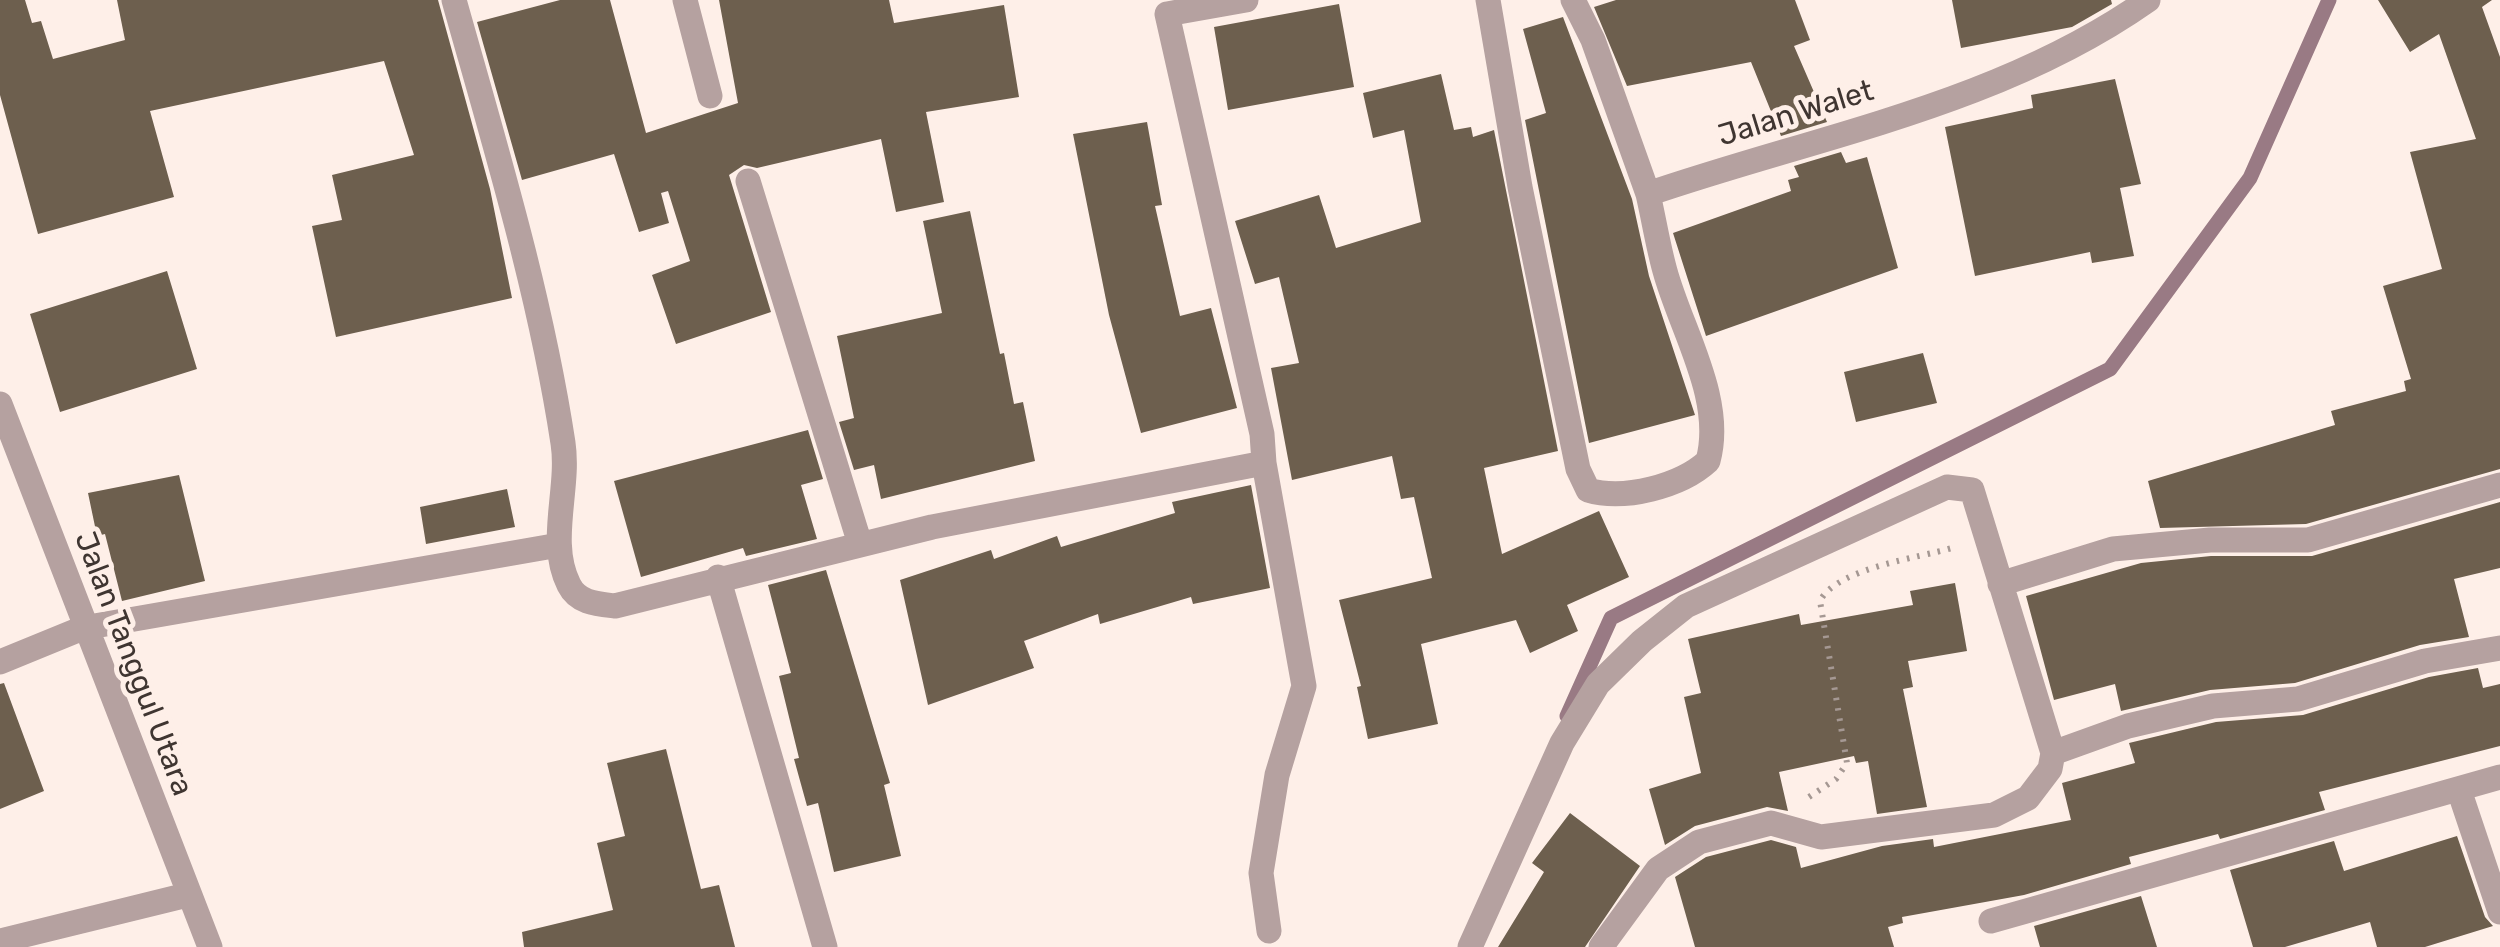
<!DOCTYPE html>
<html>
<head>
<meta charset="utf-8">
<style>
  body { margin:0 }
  canvas { display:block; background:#feefe8 }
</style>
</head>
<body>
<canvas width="2500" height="947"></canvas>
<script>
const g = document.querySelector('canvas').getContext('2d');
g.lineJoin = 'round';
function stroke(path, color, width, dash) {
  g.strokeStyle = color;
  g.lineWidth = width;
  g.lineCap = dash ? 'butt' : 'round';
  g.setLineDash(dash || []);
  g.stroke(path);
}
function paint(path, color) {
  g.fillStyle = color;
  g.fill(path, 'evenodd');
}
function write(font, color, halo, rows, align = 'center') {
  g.font = font + ' Rubik,sans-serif';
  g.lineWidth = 10;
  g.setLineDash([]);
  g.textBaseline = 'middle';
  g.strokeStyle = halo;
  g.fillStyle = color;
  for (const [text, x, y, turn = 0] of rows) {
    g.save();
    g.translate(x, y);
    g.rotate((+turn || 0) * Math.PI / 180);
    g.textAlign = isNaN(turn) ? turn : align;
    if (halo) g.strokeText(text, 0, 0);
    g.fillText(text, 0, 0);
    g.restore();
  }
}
const stream = new Path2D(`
  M1567 716 1611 618 2110 369 2250 178 2329 0`);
const building = new Path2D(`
  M0 0H25L32 23 41 21 53 59 125 40 117 0H438L490 189 512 298 336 337 312 226 342 220 332 175 414 155 384 61 150 111 174 197 38 234 0 95Z
  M560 0H610L646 133 738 103 719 0H889L894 23 1004 5 1019 97 926 112 944 202 896 212 881 139 757 168 744 165 729 175 771 312 676 344 652 275 690 261 668 191 661 193 669 223 639 232 614 154 522 180 477 22Z
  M1616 0H1795L1810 40 1794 46 1827 122 1781 136 1751 62 1627 86 1594 7Z
  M1952 0H2111L2112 4 2072 27 1961 48Z
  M2378 0H2492L2482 7 2500 57V469L2306 524 2160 528 2148 481 2335 425 2331 411 2406 391 2404 381 2411 379 2383 286 2442 269 2410 152 2476 139 2439 34 2410 52Z
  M1339 4 1354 87 1228 110 1214 27Z
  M1563 17 1632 199 1649 276 1695 415 1589 443 1525 120 1546 113 1523 29Z
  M1441 74 1454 130 1471 127 1473 137 1494 130 1558 451 1484 468 1502 554 1599 511 1629 577 1567 605 1578 631 1530 653 1516 620 1421 644 1438 724 1368 739 1357 687 1361 686 1339 600 1432 578 1414 497 1401 499 1392 456 1292 480 1271 368 1299 363 1279 277 1255 284 1235 221 1319 195 1336 248 1421 222 1404 130 1373 138 1363 93Z
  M2115 79 2141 184 2120 188 2134 256 2092 263 2090 252 1975 276 1945 127 2033 108 2031 95Z
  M1147 122 1162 205 1155 206 1180 316 1211 308 1237 408 1141 433 1109 315 1073 134Z
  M1841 152 1846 163 1867 157 1898 268 1706 336 1673 233 1791 191 1788 180 1799 177 1794 166Z
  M970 211 1000 354 1004 353 1014 404 1023 402 1035 461 881 499 874 465 854 470 839 422 854 418 837 336 942 313 923 221Z
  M167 271 197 369 60 412 30 314Z
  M1923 353 1937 403 1856 422 1844 372Z
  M808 430 823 479 801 485 817 539 746 556 743 548 641 577 614 481Z
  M179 475 205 581 122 601 105 534 97 536 88 493Z
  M1251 485 1270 588 1193 604 1191 597 1100 624 1098 614 1024 641 1034 668 928 705 900 580 991 550 994 559 1057 536 1061 547 1175 513 1172 502Z
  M507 489 515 527 426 544 420 507Z
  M2500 502V568L2454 579 2469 637 2420 645 2295 683 2210 690 2121 711 2115 684 2054 700 2026 596 2141 563 2211 556H2312Z
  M826 570 890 783 884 785 901 856 834 872 818 803 807 806 794 759 799 758 779 676 791 673 768 585Z
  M1955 583 1967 651 1908 661 1913 687 1903 689 1927 807 1877 814 1868 761 1856 763 1854 756 1779 772 1788 811 1767 807 1695 826 1665 845 1649 789 1701 773 1684 697 1701 693 1688 639 1799 614 1801 625 1913 605 1910 591Z
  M2478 668 2483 688 2500 684V746L2319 792 2325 810 2220 839 2218 834 2129 857 2131 864 2024 895 1902 917 1903 923 1888 927 1894 947H1695L1675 877 1706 857 1771 840 1796 847 1801 868 1882 846 1933 839 1934 847 2071 820 2062 783 2135 763 2129 743 2216 722 2303 715 2429 677Z
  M4 683 44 791 0 809V684Z
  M666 749 701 889 719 885 735 947H524L522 932 613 910 597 843 625 836 607 763Z
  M1570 813 1640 866 1585 947H1498L1544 872 1532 863Z
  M2457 836 2485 917 2493 926 2425 947H2377L2370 922 2285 947H2253L2230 870 2334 841 2344 871Z
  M2141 896 2157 947H2040L2034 926Z`);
const path = new Path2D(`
  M1809 797 1836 779 1847 763 1820 601C1837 568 1918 558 1952 548`);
const minor = new Path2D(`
  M454 0C495 146 540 292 563 443 570 489 547 542 569 585 578 603 597 604 615 606L932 527 1264 463 1262 434 1167 14 1246 0
  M685 0 710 96
  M1488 0 1520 187 1578 469 1588 490C1624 501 1681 486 1708 461 1725 399 1681 330 1665 271 1658 246 1654 220 1648 194
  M1573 0 1593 40 1648 194C1817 136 1999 105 2148 0
  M748 181 860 544
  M0 404 210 947
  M1264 463 1304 686 1277 775 1261 873 1269 931
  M718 577 825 947
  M2000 584 2113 549 2210 540H2308L2500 485
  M0 662 83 628 559 545
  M2459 790 2500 912
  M1991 921 2500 777
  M0 941 187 895
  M1470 947 1562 743 1598 684 1642 641 1686 606 1947 487 1972 490 2053 753
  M1601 947 1658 869 1699 842 1771 823 1821 837 1994 815 2028 798 2050 769 2053 753 2128 726 2213 706 2298 699 2425 661 2500 648`);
const streetNames = [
  ["Jalan Walet",1796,114,-17],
  ["Jalan Tanggul Utara",133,664,69]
];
stroke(stream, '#997a84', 15);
paint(building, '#6d5f4e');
stroke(path, '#a59893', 6, [2.5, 8]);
stroke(minor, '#b5a1a0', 25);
write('30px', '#3f3531', '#feefe8', streetNames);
</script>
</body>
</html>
